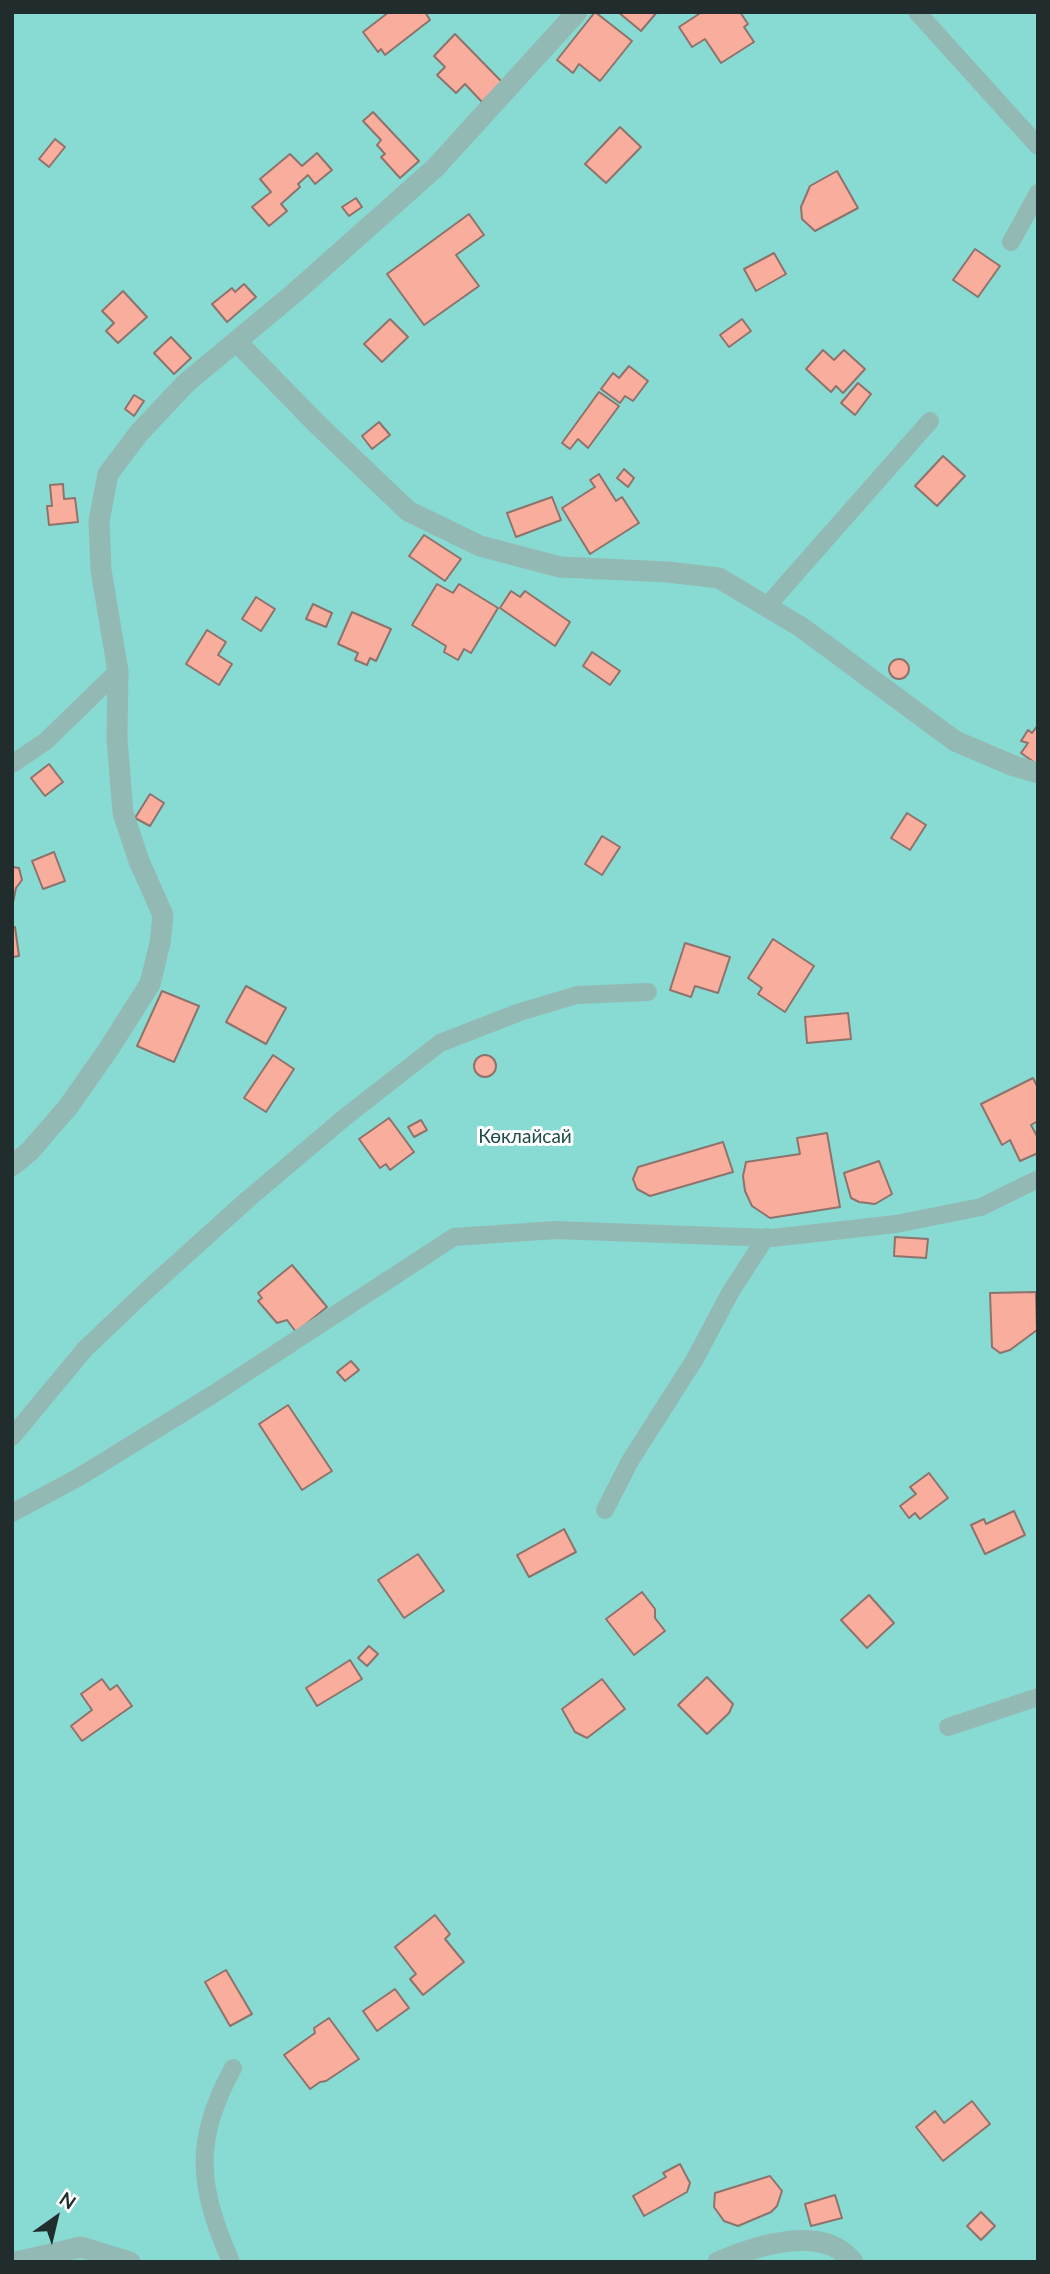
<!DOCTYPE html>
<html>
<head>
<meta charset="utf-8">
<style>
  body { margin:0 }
  #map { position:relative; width:1050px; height:2274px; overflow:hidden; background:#f0fefc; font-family:Lato,sans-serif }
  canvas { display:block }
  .frame { position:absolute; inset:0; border:14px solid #202d2c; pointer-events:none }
  .north { position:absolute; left:21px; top:2183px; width:70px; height:70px; -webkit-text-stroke:5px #fff; paint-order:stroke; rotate:34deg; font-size:19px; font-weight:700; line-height:28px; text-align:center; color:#202d2c }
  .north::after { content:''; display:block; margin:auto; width:24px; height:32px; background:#202d2c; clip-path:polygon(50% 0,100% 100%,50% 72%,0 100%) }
</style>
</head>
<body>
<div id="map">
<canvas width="1050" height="2274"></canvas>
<div class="frame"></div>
<div class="north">N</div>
</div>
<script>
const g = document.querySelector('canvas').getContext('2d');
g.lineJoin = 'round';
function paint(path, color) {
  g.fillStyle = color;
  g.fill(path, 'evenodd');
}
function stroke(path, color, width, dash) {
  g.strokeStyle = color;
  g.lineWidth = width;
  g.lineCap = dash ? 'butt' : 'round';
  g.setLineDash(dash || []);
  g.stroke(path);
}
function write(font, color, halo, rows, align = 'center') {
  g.font = font + ' Lato,sans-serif';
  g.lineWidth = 6;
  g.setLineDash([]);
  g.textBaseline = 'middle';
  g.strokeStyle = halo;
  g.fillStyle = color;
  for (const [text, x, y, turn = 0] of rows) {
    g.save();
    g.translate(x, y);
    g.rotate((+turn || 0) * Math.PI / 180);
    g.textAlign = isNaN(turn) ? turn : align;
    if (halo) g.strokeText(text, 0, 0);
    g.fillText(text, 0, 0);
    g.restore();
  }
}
const green = new Path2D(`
  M12 12H1038V2262H12Z`);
const building = new Path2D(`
  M389 12H425L430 20 385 55 381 49 378 52 363 32Z
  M595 12 632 41 600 81 579 64 573 73 557 60Z
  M618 12H657L641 31Z
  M702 12H740L748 24 744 27 754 42 721 63 705 39 692 47 679 27Z
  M455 34 502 82 482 102 465 84 456 93 437 75 445 67 434 56Z
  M373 112 419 161 400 178 381 157 385 154 377 145 381 140 363 121Z
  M620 127 641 147 606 183 585 164Z
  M55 139 65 147 49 167 39 159Z
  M317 153 332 170 315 184 308 175 298 184 300 187 281 204 287 211 269 226 252 207 271 192 260 179 290 154 302 166Z
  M837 171 858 208 815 231 802 219 801 207 810 186Z
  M356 198 362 207 349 216 342 207Z
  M469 214 484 235 456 255 479 286 424 325 387 274Z
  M975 249 1000 266 978 297 953 280Z
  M774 253 786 274 756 291 744 269Z
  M244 284 256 297 227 322 212 304 232 288 235 292Z
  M123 291 147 317 118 343 106 331 114 323 102 311Z
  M390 319 408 337 382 362 364 344Z
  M742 319 751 331 729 347 720 335Z
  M171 337 191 358 174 374 154 353Z
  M823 350 834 360 844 350 865 369 843 393 836 386 831 392 806 369Z
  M629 366 648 381 633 401 625 396 620 403 601 389 613 373 619 378Z
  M858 383 871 394 855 415 841 403Z
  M599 392 619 406 588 448 578 439 570 449 562 443Z
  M134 395 144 401 134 416 125 409Z
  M379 422 390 435 372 449 362 436Z
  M943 456 965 476 937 506 915 486Z
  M624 469 634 478 628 487 617 478Z
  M599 474 616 501 622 497 639 523 590 554 562 508 595 487 590 480Z
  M63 484 64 499 75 498 78 522 49 525 47 506H52L50 485Z
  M552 497 561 520 516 537 507 513Z
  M424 535 461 559 445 581 409 556Z
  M437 584 453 593 459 584 498 608 471 653 464 649 458 660 444 652 446 646 412 625Z
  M511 591 520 597 525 591 570 622 555 646 500 608Z
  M256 597 275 609 261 631 242 619Z
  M313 604 332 613 326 627 306 619Z
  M352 612 391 629 376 661 370 658 367 665 355 660 358 653 338 644Z
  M207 630 226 642 218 655 232 664 219 685 186 664Z
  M592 652 620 671 610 685 583 666Z
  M889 669a10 10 0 1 1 20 0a10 10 0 1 1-20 0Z
  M1038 725V765L1021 753 1028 743 1021 741 1028 730 1032 733Z
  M49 764 63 782 45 796 31 778Z
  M150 794 164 803 150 826 135 818Z
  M907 813 926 825 910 850 891 838Z
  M602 836 620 847 602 875 585 864Z
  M54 852 65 881 43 889 32 861Z
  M12 867 19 868 22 880 16 888 12 907Z
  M12 927H15L19 956 12 957Z
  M773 939 814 966 785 1012 758 994 762 988 748 978Z
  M685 943 730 957 718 993 695 986 691 997 670 990Z
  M246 986 286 1008 266 1044 226 1022Z
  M162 991 199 1006 174 1062 137 1046Z
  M848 1013 851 1039 807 1043 805 1017Z
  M273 1055 294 1069 266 1112 244 1098Z
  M474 1066a11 11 0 1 1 22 0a11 11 0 1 1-22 0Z
  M1033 1078 1038 1088V1121L1031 1125 1038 1138V1153L1020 1161 1010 1140 1002 1145 981 1104Z
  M389 1118 414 1152 390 1170 386 1164 380 1168 359 1139Z
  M421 1120 427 1130 414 1137 408 1127Z
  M827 1133 840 1207 770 1218 752 1206 745 1191 743 1176 746 1162 800 1154 797 1138Z
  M723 1142 733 1172 650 1196 637 1189 633 1179 638 1167Z
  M879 1161 892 1194 875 1204 859 1202 851 1198 844 1173Z
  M895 1237 928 1239 926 1258 894 1256Z
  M292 1265 327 1307 296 1332 287 1320 277 1323 258 1301 262 1298 258 1293Z
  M1036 1292 1037 1330 1010 1350 1000 1353 992 1347 990 1293Z
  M351 1361 359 1370 345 1381 337 1372Z
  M288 1405 332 1471 302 1490 259 1424Z
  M929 1473 948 1498 920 1519 915 1513 909 1518 900 1506 916 1494 910 1487Z
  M1014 1511 1025 1535 985 1554 971 1525 984 1519 986 1524Z
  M564 1529 576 1552 529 1577 517 1555Z
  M418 1554 444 1591 404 1618 378 1580Z
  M642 1592 655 1609V1618L665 1631 634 1655 606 1619Z
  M869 1595 894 1623 867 1648 841 1620Z
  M369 1646 378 1654 367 1666 358 1658Z
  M350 1660 362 1679 317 1706 306 1688Z
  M707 1677 733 1704 729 1713 707 1734 678 1705Z
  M102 1679 110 1690 117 1685 132 1706 82 1741 71 1726 92 1710 81 1694Z
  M602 1679 625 1709 587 1738 575 1732 562 1709Z
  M435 1915 450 1934 445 1939 464 1962 423 1995 410 1979 416 1974 395 1947Z
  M226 1970 252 2014 230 2026 205 1982Z
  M395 1989 409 2008 377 2031 363 2011Z
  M329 2018 359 2059 326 2081 320 2082 310 2089 284 2055 315 2033 314 2028Z
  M972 2101 990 2124 943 2161 916 2127 935 2111 944 2123Z
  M680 2164 690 2183 687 2192 644 2216 633 2196 666 2177 663 2173Z
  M770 2176 782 2191 777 2206 771 2212 738 2226 724 2221 714 2207 715 2193Z
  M835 2195 842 2218 811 2226 805 2204Z
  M981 2212 995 2226 981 2240 967 2226Z`);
const service = new Path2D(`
  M917 12 1038 146
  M1011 242 1038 193
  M767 606 930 421
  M12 764 46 741 118 671
  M12 1437 85 1349 146 1291 247 1200 344 1118 440 1043 520 1012 577 995 648 992
  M605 1510 630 1461 695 1359 730 1293 766 1237
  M12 1513 79 1477 212 1395 454 1237 556 1230 772 1238 896 1224 981 1207 1038 1179
  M948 1727 1038 1697
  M231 2262C198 2186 193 2142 233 2068`);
const minor = new Path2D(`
  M237 342 316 423 408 511 480 546 560 567 668 572 719 578 801 627 955 741 1014 766 1038 773
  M12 1166 30 1151 68 1107 108 1050 150 984 160 943 163 915 139 861 123 813 117 739 118 671 101 570 99 521 108 474 139 433 186 383 292 295 435 168 577 12
  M16 2262 81 2247 130 2262
  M718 2262C755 2246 823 2223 853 2262`);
const parkNames = [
  ["Көклайсай",525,1137]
];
paint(green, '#88dbd3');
paint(building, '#f9ad9c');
stroke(building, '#8e736c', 2);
stroke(service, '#93b9b5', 18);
stroke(minor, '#93b9b5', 21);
write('19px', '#204c49', '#fff', parkNames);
</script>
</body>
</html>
